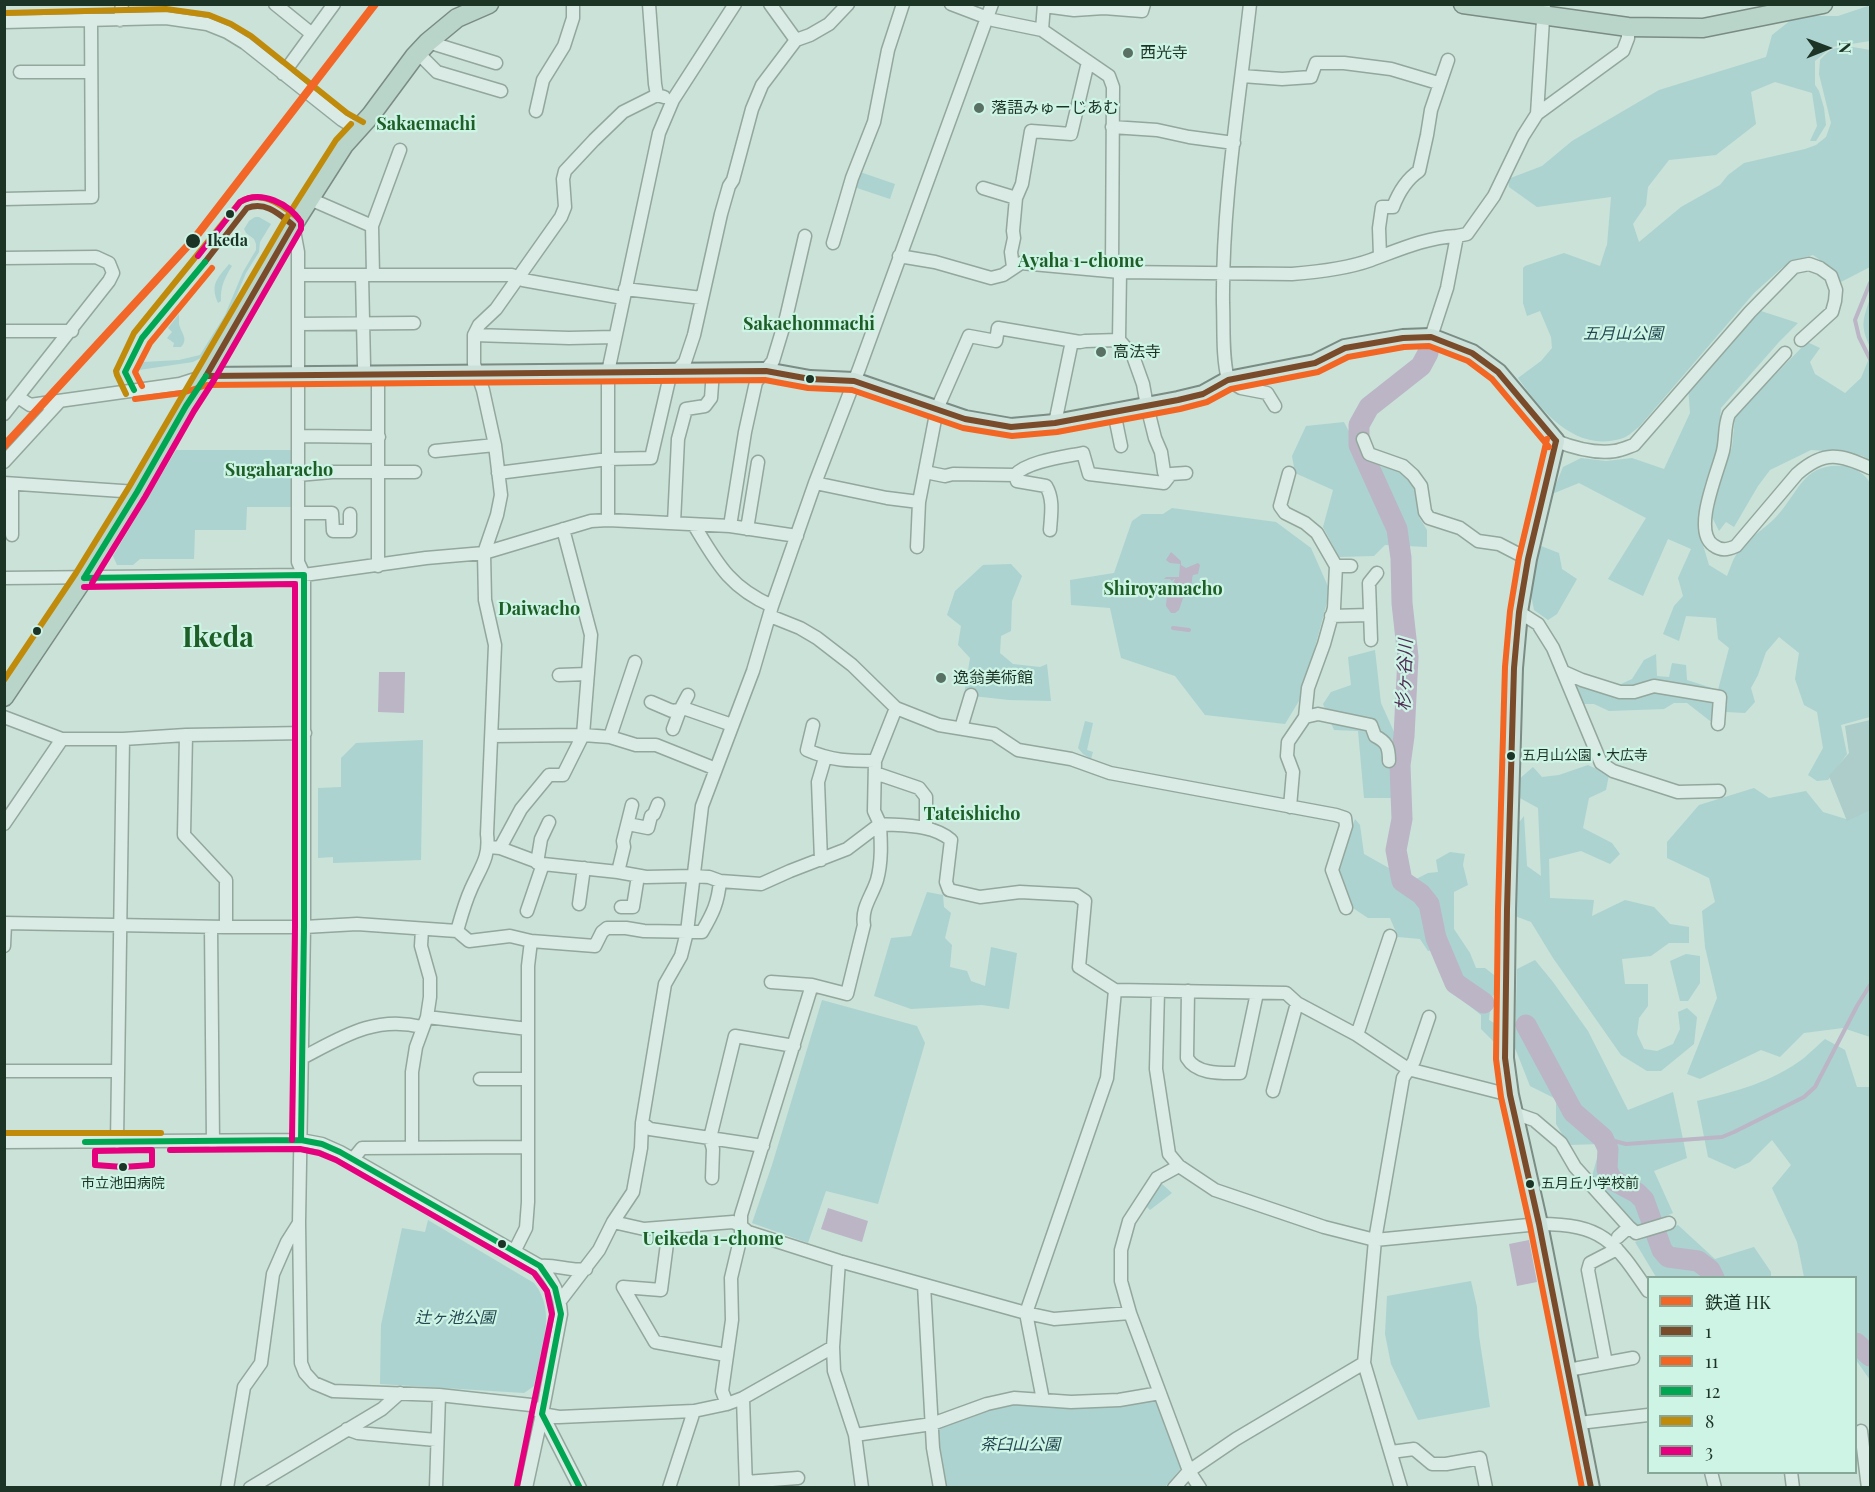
<!DOCTYPE html>
<html>
<head>
<meta charset="utf-8">
<style>
  body { margin:0 }
  #map { position:relative; width:1875px; height:1492px; overflow:hidden; background:#cae2d8; font-family:"Playfair Display","Noto Sans JP",serif }
  canvas { display:block }
  .frame { position:absolute; inset:0; border:6px solid #1c3426; pointer-events:none }
  .legend { position:absolute; left:1647px; top:1276px; width:210px; height:198px; box-sizing:border-box; background:#cef4e6; border:2px solid #87a799; margin:0; padding:8px 10px; list-style:none; font-size:18px; color:#1c3426 }
  .legend li { display:flex; align-items:center; gap:12px; height:30px }
  .legend b { width:30px; border:2px solid #87a799 }
  .north { position:absolute; left:1797px; top:18px; width:60px; height:60px; -webkit-text-stroke:4px #cef4e6; paint-order:stroke; rotate:89deg; font-size:16px; font-weight:700; line-height:24px; text-align:center; color:#1c3426 }
  .north::after { content:''; display:block; margin:auto; width:21px; height:27px; background:#1c3426; clip-path:polygon(50% 0,100% 100%,50% 72%,0 100%) }
</style>
</head>
<body>
<div id="map">
<canvas width="1875" height="1492"></canvas>
<div class="frame"></div>
<ul class="legend">
<li><b style="height:8px;background:#f26627"></b>鉄道 HK</li>
<li><b style="height:8px;background:#7a4b2a"></b>1</li>
<li><b style="height:8px;background:#f26522"></b>11</li>
<li><b style="height:8px;background:#00a651"></b>12</li>
<li><b style="height:8px;background:#c08a0a"></b>8</li>
<li><b style="height:8px;background:#e5007d"></b>3</li>
</ul>
<div class="north">N</div>
</div>
<script>
const g = document.querySelector('canvas').getContext('2d');
g.lineJoin = 'round';
function paint(path, color) {
  g.fillStyle = color;
  g.fill(path, 'evenodd');
}
function stroke(path, color, width, dash) {
  g.strokeStyle = color;
  g.lineWidth = width;
  g.lineCap = dash ? 'butt' : 'round';
  g.setLineDash(dash || []);
  g.stroke(path);
}
function write(font, color, halo, rows, align = 'center') {
  g.font = font + ' "Playfair Display","Noto Sans JP",serif';
  g.lineWidth = 4.5;
  g.setLineDash([]);
  g.textBaseline = 'middle';
  g.strokeStyle = halo;
  g.fillStyle = color;
  for (const [text, x, y, turn = 0] of rows) {
    g.save();
    g.translate(x, y);
    g.rotate((+turn || 0) * Math.PI / 180);
    g.textAlign = isNaN(turn) ? turn : align;
    if (halo) g.strokeText(text, 0, 0);
    g.fillText(text, 0, 0);
    g.restore();
  }
}
const green = new Path2D(`
  M1868 6 1870 8V41L1832 47 1815 61V85L1819 91 1824 108 1826 125 1816 141H1810L1817 126 1812 93 1775 82 1751 92 1756 124 1716 155 1669 160 1648 187 1646 205 1633 224 1639 242 1681 207 1720 185 1728 175 1744 163 1805 149 1816 145 1826 137 1831 123 1819 74 1820 60C1823 57 1827 52 1831 50 1842 44 1859 48 1870 50V267L1839 283 1827 265 1813 255 1798 259 1783 267 1754 293 1639 427C1633 431 1627 438 1620 439 1574 452 1541 410 1518 378L1541 361 1552 348 1551 337 1540 311 1527 316 1523 303V268L1525 266 1564 253 1600 266 1606 247 1607 245 1611 197 1537 207 1509 187 1508 179 1542 166 1572 141 1659 90 1766 57 1772 35 1796 16H1838Z
  M860 172 895 184 890 199 854 187Z
  M255 217H259L271 224 260 242 259 252 246 273 228 316 201 358 193 362 139 370 135 366 143 362 179 360 200 355 225 315 243 272 256 250V244L254 239 246 233 244 229 249 221Z
  M229 264 232 266C225 277 220 287 221 301L218 303C210 284 217 279 229 264Z
  M1870 298V347C1860 325 1863 320 1870 298Z
  M1761 311 1798 323 1779 342 1721 408 1717 448 1704 487 1700 535 1709 565 1727 576C1730 569 1732 561 1736 555 1744 541 1765 529 1776 517 1800 491 1803 462 1845 466 1854 467 1866 475 1870 483V717L1841 725 1847 754 1828 780 1817 781 1808 775 1823 748 1817 712 1804 705 1795 679 1799 653 1779 637 1766 652 1758 675 1751 688 1755 702 1745 713 1726 712 1714 724 1687 703H1674L1664 709 1609 711 1594 704H1583L1572 684 1580 680 1619 685 1632 679 1644 660 1656 654 1657 676 1669 677 1672 663 1686 665 1687 680 1718 690 1729 648 1718 639 1716 618 1686 616 1679 641 1663 634 1674 606 1683 596 1678 578 1691 549 1668 539 1643 596 1608 579 1646 518 1579 483 1552 494 1563 467 1581 458 1606 461 1632 458 1664 469 1690 413 1688 386Z
  M179 314C179 315 179 323 179 324 181 333 189 339 181 347H173L174 343 167 338 172 332 168 328Z
  M1807 342 1820 348 1810 362 1815 374 1845 393 1861 378 1870 356V461L1863 456 1842 452 1811 450 1770 470 1758 486 1734 527 1726 522 1719 531 1712 517 1719 485 1732 447 1735 416Z
  M1344 422 1356 445 1376 465 1400 471 1415 489 1419 517 1427 530V547L1385 545 1374 556 1339 557 1323 527 1333 490 1295 473 1292 456 1306 426Z
  M176 450H294V507H247L246 530H195L194 559H140L133 565H117L113 556Z
  M1172 508 1276 522 1311 548 1330 591 1302 696 1285 724 1205 715 1175 676 1121 658 1110 608 1071 605 1070 580 1114 573 1132 521 1142 514H1163Z
  M1541 546 1559 553 1562 569 1577 579 1557 614 1548 620 1534 610 1530 590 1535 563Z
  M1011 564 1022 576 1012 601 1011 631 1001 636 1000 653 1013 664 1040 667 1047 664 1051 701 1009 700 964 695 970 658 958 645 961 626 947 615 955 591 983 565Z
  M1375 650 1381 703 1395 734 1393 798H1364L1358 731 1334 730 1323 704 1331 692 1351 685 1348 657Z
  M1085 721 1093 723 1087 750 1093 752 1091 759 1083 754 1078 748Z
  M423 740 421 860 333 863V857L318 858V788L341 787V758L356 743Z
  M1588 765 1609 775 1606 790 1589 798 1583 828 1612 843 1620 854 1610 864 1581 851 1549 859 1550 898 1594 900 1592 916 1625 900 1654 907 1670 924 1689 927V943H1669L1651 956 1622 959 1625 984H1648V1006L1639 1018 1637 1034 1644 1049 1657 1051 1673 1044 1680 1029 1678 1012 1687 1008 1697 1017 1694 1044 1661 1071H1647L1621 1055 1553 958 1531 922 1515 916 1517 825 1524 816 1527 866 1541 876 1538 808 1518 797 1517 781 1533 767 1542 777 1559 775Z
  M1754 788 1769 798 1806 791 1823 812 1846 819 1870 805V1037L1843 1028 1804 1033 1780 1057 1761 1050 1700 1079 1687 1074 1717 998 1705 947 1702 911 1715 902 1709 878 1667 858V842L1699 805Z
  M1355 819 1360 825 1364 854 1412 881 1428 873 1438 872 1436 860 1450 852 1465 854 1463 865 1468 885 1454 892V929L1470 953 1476 968H1485L1498 978V990L1491 998 1489 1020 1499 1026 1500 1039 1493 1041 1481 1029V1015L1462 1000 1437 949 1428 951 1420 939 1398 937 1390 918H1368L1353 908 1336 868Z
  M927 892 943 895 944 907 951 913 945 938 952 945 950 967 967 971 971 981 985 986 991 947 1017 953 1009 1009 982 1005 911 1009 874 996 891 938 911 936Z
  M1686 954 1700 956V983L1688 1001H1680L1670 961Z
  M1535 960 1553 982 1588 1031 1628 1110 1673 1092 1687 1158 1654 1171 1673 1213 1637 1228 1592 1176 1601 1144 1569 1145 1556 1124V1099L1530 1086 1515 1048 1517 969Z
  M822 1000 917 1026 925 1043 878 1204 826 1191 808 1243 752 1223 772 1165Z
  M1825 1039 1845 1050 1857 1087H1870V1380L1856 1360V1278L1804 1277 1797 1242 1772 1188 1791 1165 1772 1140 1750 1162 1735 1169 1708 1157 1697 1101C1734 1092 1773 1082 1804 1058 1811 1052 1818 1045 1825 1039Z
  M1162 1184 1172 1193 1150 1210 1145 1205Z
  M428 1220 534 1283C558 1312 540 1353 534 1386L524 1393 380 1384 381 1325 402 1228 425 1232Z
  M1678 1225 1715 1259 1754 1247 1771 1272V1277H1656L1635 1242Z
  M1471 1281 1477 1307 1479 1336 1490 1407 1418 1420 1391 1364 1385 1334 1387 1296Z
  M1153 1399 1158 1402 1182 1467 1165 1487H946L942 1470 938 1430 943 1426 987 1409 1015 1403Z`);
const cemetery = new Path2D(`
  M1870 720V810L1847 821 1829 776 1849 753 1845 726Z`);
const water = new Path2D(`
  M1171 552 1181 561V565L1186 568 1198 563 1200 565 1198 574 1193 575C1191 580 1193 583 1190 588L1191 593 1188 597 1183 598 1179 610 1175 613H1171L1166 606 1167 595 1175 579H1174L1172 581 1170 579H1164L1166 577H1179L1180 564 1170 563 1166 560Z
  M379 672H405L404 713 378 712Z
  M828 1208 868 1221 862 1242 821 1229Z
  M1529 1240 1537 1282 1517 1286 1509 1244Z`);
const stream = new Path2D(`
  M1870 283 1855 320 1859 337 1870 359
  M1173 628 1189 630
  M1603 1138 1626 1144 1722 1137 1734 1132 1804 1097 1815 1087 1857 1006 1870 985`);
const river = new Path2D(`
  M1428 353 1421 366 1369 407 1359 425V445L1397 529 1401 558 1402 603 1408 657 1404 736 1400 765 1402 819 1396 850 1402 881 1421 894 1429 904 1436 938 1455 983 1484 1003
  M1526 1025 1573 1112 1603 1138 1608 1149 1607 1169 1611 1179 1637 1193 1644 1200 1662 1250 1668 1257 1698 1261 1710 1270 1714 1278
  M1856 1343 1870 1356`);
const minor = new Path2D(`
  M275 4 312 34
  M649 4 655 84 657 95 664 97
  M770 4 796 40
  M951 4 993 20 1042 30
  M1044 4 1042 30 1109 76 1113 87 1112 271
  M1250 4C1239 103 1222 203 1223 303 1224 329 1222 355 1228 380L1241 388 1267 393 1275 406
  M1044 6 1074 10 1104 8 1142 11 1144 4
  M120 20 122 4
  M4 22 166 18 207 24 227 32 245 43 342 120 358 130
  M428 42 496 63
  M418 53 437 72 501 91
  M20 72H91
  M283 74 334 4
  M1242 76 1282 79 1311 77 1316 63H1344L1391 69 1438 83
  M536 111 543 80 564 46 573 18V4
  M1537 114 1544 4
  M1112 127 1157 130 1189 137 1234 143
  M983 188 1016 198
  M4 199 92 197 91 20
  M310 199 372 226
  M293 225 298 252V562L304 575V927L299 1223 301 1363 305 1373 314 1383 333 1391 439 1395 531 1405 542 1414 580 1488
  M833 243 852 178 874 122 888 50 903 4
  M899 256 935 262 991 278 1003 275 1021 263 1120 272 1292 274C1318 272 1346 269 1371 260 1401 249 1424 238 1457 236
  M1380 256 1379 228 1382 207H1393C1398 194 1407 179 1419 171L1427 135 1431 110 1448 60
  M4 258 96 257 109 263 113 273 109 281 4 414
  M1013 267 1011 252 1014 238 1013 231 1016 198 1022 184 1031 131 1071 134 1088 62
  M1120 272 1119 340 1133 356 1143 384 1147 406 1155 438 1161 452 1164 472 1167 478
  M298 275H512L523 280 623 298
  M362 275 364 366
  M373 275 372 226 400 150
  M625 289 702 298
  M298 324 414 323
  M4 331H72
  M474 335 569 338 615 337
  M1431 337 1447 288 1457 236 1467 234 1494 196 1523 136 1537 114 1623 51 1628 38V27
  M1785 353 1729 414C1724 426 1726 438 1723 451 1718 472 1692 530 1713 545 1721 551 1727 550 1736 546L1797 474C1824 450 1840 454 1870 468
  M18 397 30 405 180 384 205 376
  M1114 412 1121 446
  M1055 423 1072 341
  M298 436 379 437
  M1363 439 1369 454 1403 466 1413 475 1421 486 1425 512 1429 518 1460 528 1478 541 1499 544 1528 559
  M1556 441C1574 448 1595 454 1615 451 1621 450 1628 447 1634 445L1750 312 1794 267 1809 264 1820 268 1831 276 1836 290 1835 301 1832 312 1801 340
  M435 451 495 445
  M4 462 60 401
  M925 472 945 476 953 474 1015 475C1028 461 1064 457 1083 453L1089 474 1164 483 1171 474 1186 473
  M498 473 608 459 651 458 669 380 685 362 694 335 721 214 729 186 733 180 752 109 762 85 796 40 810 35 829 24 848 4
  M1289 473 1280 506 1285 513 1305 523 1317 533 1336 566 1334 608 1324 644 1308 688 1305 717 1288 742 1287 756 1293 772 1290 807
  M298 475 332 472H415
  M1015 475 1017 481 1046 486C1054 499 1051 515 1050 530
  M4 483 137 492
  M815 483 887 498 919 502
  M12 485V535
  M298 513H332L333 531H350V514
  M608 520V372L659 133 673 100 735 4
  M674 523 678 439 686 409 705 406 711 398 713 371
  M694 525C717 563 729 587 772 606
  M730 526 745 432 756 382 773 361 786 318 805 236
  M747 529 758 462
  M917 547 919 502 937 409 969 336 996 341 998 328 1080 342 1085 341 1119 340
  M378 566V374
  M1336 566H1351
  M4 578 304 575 426 558 484 553 591 521 608 520 730 526 797 536
  M1519 612 1538 624 1553 648 1601 763 1613 771 1678 792 1719 791
  M770 616 800 628 817 638 852 665 896 708 939 725 994 734 1018 750 1071 759 1110 773 1336 815 1345 818 1346 826 1332 870 1346 908
  M1331 616 1370 615
  M1371 640 1369 583 1377 573
  M1564 672 1582 680 1620 692H1634L1654 686 1720 697 1718 724
  M559 675 588 674
  M651 702 672 711 686 709 732 725
  M896 708 875 761 874 811 880 824C904 826 932 824 951 840L946 882 949 890 980 897 1020 892 1076 895 1085 901 1079 967 1115 990 1286 993 1297 1003 1357 1035 1408 1069 1510 1095
  M4 717 62 739 4 824
  M1305 717 1318 714 1371 725 1375 736C1387 742 1389 747 1389 761
  M813 725 807 750C832 761 849 761 875 761
  M961 728 971 695
  M673 729 680 710 688 695
  M186 735 184 835 226 880V927
  M492 736 583 735 610 737 636 745H656L716 769
  M610 737 635 662
  M62 739H123L186 735 305 733
  M875 773 919 788 926 797V828
  M628 824 648 828 651 816 654 814 658 804
  M489 847 500 848 543 864 618 872 646 877 693 876 709 877 720 881 761 884 790 871 847 849 880 824
  M500 848 521 809 549 775H563L583 735 591 635 563 529
  M821 860 818 782 825 758
  M537 863 541 839 549 822
  M618 872 624 847 623 841 632 805
  M579 904 584 868
  M621 907H633L638 876
  M527 911 543 864
  M4 923 226 927H304L357 924 457 931 469 941 510 936 531 941 595 946 602 932 607 928H626L644 931 702 932C713 913 718 903 720 881
  M211 927 213 1142
  M457 931C461 917 465 902 471 889 480 868 490 858 487 834L495 645 485 600 484 553 497 515 501 495 495 445 483 390 474 364V335L479 325 496 309 561 217 565 207 563 179 565 171 594 140 623 112 657 95
  M4 946 5 924
  M771 982 812 985 847 994 864 925C861 908 872 896 877 880 882 862 881 843 880 824
  M1158 991 1156 1069 1169 1154 1179 1166 1215 1190 1324 1227 1375 1240 1539 1224C1603 1224 1614 1241 1648 1291
  M1188 991 1187 1058C1197 1075 1222 1073 1240 1073L1257 993
  M427 1017 528 1029
  M1357 1035 1390 936
  M302 1058C342 1037 375 1015 422 1027
  M4 1071H118
  M480 1079H528
  M1273 1091 1297 1003
  M1514 1113 1534 1120 1561 1143 1575 1167 1629 1227 1636 1233 1669 1223
  M642 1123 650 1129 763 1146
  M4 1142 301 1140 322 1144 340 1152 540 1266C553 1280 560 1294 561 1314L542 1414 526 1488
  M117 1142 123 739
  M412 1147V1072L416 1047 427 1017 430 997V978L421 946 422 929
  M353 1159 362 1148 528 1147
  M1179 1166 1157 1178 1129 1221 1121 1250V1281L1130 1313 1189 1471 1200 1488
  M712 1178 713 1149 710 1138 735 1036 794 1046
  M613 1222 644 1229 733 1222 741 1226 748 1232 839 1261 1026 1313 1054 1319 1130 1313
  M669 1228 661 1290 623 1287 655 1342 726 1355
  M1618 1237 1629 1227
  M514 1252 526 1228 528 1202V966L531 941
  M839 1261 833 1347 834 1371 855 1435 862 1488
  M540 1266C556 1264 570 1272 586 1269
  M924 1285 933 1448 940 1488
  M560 1301 599 1250 613 1222 633 1192 641 1148 642 1123 665 984 681 956 687 932 702 806 753 671 772 606 815 483 859 369 992 4
  M1606 1363 1588 1270 1590 1263 1617 1249
  M1568 1370 1633 1358
  M743 1398 746 1488
  M1043 1400 1026 1313 1107 1078 1115 990
  M727 1404 722 1391 732 1320 731 1278 741 1236V1215L812 985
  M542 1414 559 1417 694 1411 727 1404 743 1398 833 1347
  M1579 1423 1648 1415
  M347 1429 358 1433 436 1440
  M1861 1431 1868 1488
  M855 1435 932 1424 987 1404 1014 1398 1071 1402 1119 1400 1160 1393
  M1391 1452 1414 1449 1432 1464H1446L1480 1458 1486 1488
  M1711 1472 1715 1488
  M1791 1472 1793 1488
  M746 1482 798 1478
  M227 1488 244 1387 261 1363 273 1274 287 1242 299 1223
  M250 1488 382 1409 400 1393
  M436 1488 439 1395
  M669 1488 694 1411
  M1174 1488 1189 1471 1236 1439 1364 1363
  M1401 1488 1364 1363 1375 1240 1403 1078 1414 1061 1429 1017`);
const major = new Path2D(`
  M206 376 766 371 810 379 854 381 965 419 1011 427 1055 423 1178 400 1203 394 1228 380 1315 363 1345 348 1403 338 1431 337 1472 353 1498 372 1556 441 1528 559 1519 612 1514 668 1507 909 1505 1058 1510 1095 1539 1224 1591 1488`);
const highway = new Path2D(`
  M1463 4 1628 27 1703 28 1823 4
  M4 697 84 578 137 492 186 406 206 376 293 225 344 145 371 115 414 57 428 42 457 18 489 4`);
const bus1 = new Path2D(`
  M205 262 247 208C266 201 279 214 293 225
  M206 376 766 371 810 379 854 381 965 419 1011 427 1055 423 1178 400 1203 394 1228 380 1315 363 1345 348 1403 338 1431 337 1472 353 1498 372 1556 441
  M206 376 293 225
  M1556 441 1528 559 1519 612 1514 668 1507 909 1505 1058 1510 1095 1539 1224 1591 1488`);
const bus2 = new Path2D(`
  M142 386 135 372 150 343 212 268
  M135 399 182 393 207 385 765 380 808 388 852 390 963 428 1012 436 1057 432 1180 409 1207 402 1231 389 1318 372 1348 357 1404 347 1429 346 1468 361 1492 379 1549 447
  M1547 439 1519 557 1510 611 1505 667 1498 909 1496 1059 1501 1097 1530 1226 1582 1488`);
const bus3 = new Path2D(`
  M134 390 125 372 142 338 205 262
  M84 578 137 492 186 406 206 376
  M84 578 304 575
  M301 1140 304 927V575
  M85 1142 301 1140 322 1144 340 1152 540 1266 555 1288 561 1314 542 1414 580 1488`);
const bus4 = new Path2D(`
  M4 13 166 9 209 15 231 24 251 36 347 113 363 122
  M126 394 117 375 116 371 134 333 240 202C262 189 281 205 298 218
  M4 680 76 573 129 487 285 220 336 140 351 124
  M4 1133H161`);
const bus5 = new Path2D(`
  M92 583 145 497 194 411 214 380 301 229V222C289 204 261 189 240 202L198 256
  M84 587 295 584V927L292 1140
  M152 1150V1165L123 1167 95 1165V1151Z
  M170 1150 300 1149 319 1153 336 1160 534 1273 547 1291 552 1314 517 1486`);
const rail1 = new Path2D(`
  M4 446 194 239 375 4`);
const markers = [
  [1128,53,6,"#597164"],
  [979,108,6,"#597164"],
  [230,214,5,"#1c3426"],
  [193,241,8,"#1c3426"],
  [1101,352,6,"#597164"],
  [810,379,5,"#1c3426"],
  [37,631,5,"#1c3426"],
  [941,678,6,"#597164"],
  [1511,756,5,"#1c3426"],
  [123,1167,5,"#1c3426"],
  [1530,1184,5,"#1c3426"],
  [502,1244,5,"#1c3426"]
];
const busNames = [
  ["五月山公園・大広寺",1522,756],
  ["市立池田病院",123,1184,"center"],
  ["五月丘小学校前",1541,1184]
];
const poiNames = [
  ["西光寺",1140,53],
  ["落語みゅーじあむ",991,108],
  ["高法寺",1113,352],
  ["逸翁美術館",953,678]
];
const stopNames = [
  ["Ikeda",207,241]
];
const parkNames = [
  ["五月山公園",1623,334],
  ["辻ヶ池公園",455,1318],
  ["茶臼山公園",1020,1445]
];
const neighbourhoodNames = [
  ["Sakaemachi",426,124],
  ["Ayaha 1-chome",1081,261],
  ["Sakaehonmachi",809,324],
  ["Sugaharacho",279,470],
  ["Shiroyamacho",1163,589],
  ["Daiwacho",539,609],
  ["Tateishicho",972,814],
  ["Ueikeda 1-chome",713,1239]
];
const waterNames = [
  ["杉ヶ谷川",1405,675,-88]
];
const townNames = [
  ["Ikeda",218,638]
];
paint(green, '#acd3d0');
paint(cemetery, '#accdca');
paint(water, '#bbb5c6');
stroke(stream, '#bbb5c6', 4);
stroke(river, '#bbb5c6', 21);
stroke(minor, '#93a79d', 15);
stroke(major, '#7a8c83', 20);
stroke(highway, '#7a8c83', 21);
stroke(minor, '#daeae4', 12);
stroke(major, '#cce1d9', 16);
stroke(highway, '#b9d4c8', 18);
stroke(bus1, '#7a4b2a', 6);
stroke(bus2, '#f26522', 6);
stroke(bus3, '#00a651', 6);
stroke(bus4, '#c08a0a', 6);
stroke(bus5, '#e5007d', 6);
stroke(rail1, '#f26627', 8);
for (const [x, y, r, color] of markers) {
  const dot = new Path2D();
  dot.arc(x, y, r, 0, 2 * Math.PI);
  g.fillStyle = color;
  g.fill(dot);
  stroke(dot, '#cef4e6', 2);
}
write('14px', '#1c3426', '#cef4e6', busNames, 'left');
write('16px', '#1c3426', '#cef4e6', poiNames, 'left');
write('bold 16px', '#1c3426', '#cef4e6', stopNames, 'left');
write('italic 16px', '#234850', '#cef4e6', parkNames);
write('bold 18px', '#1d5f26', '#cef4e6', neighbourhoodNames);
write('italic 18px', '#4e2c53', '#cef4e6', waterNames);
write('bold 28px', '#1d5f26', '#cef4e6', townNames);
</script>
</body>
</html>
